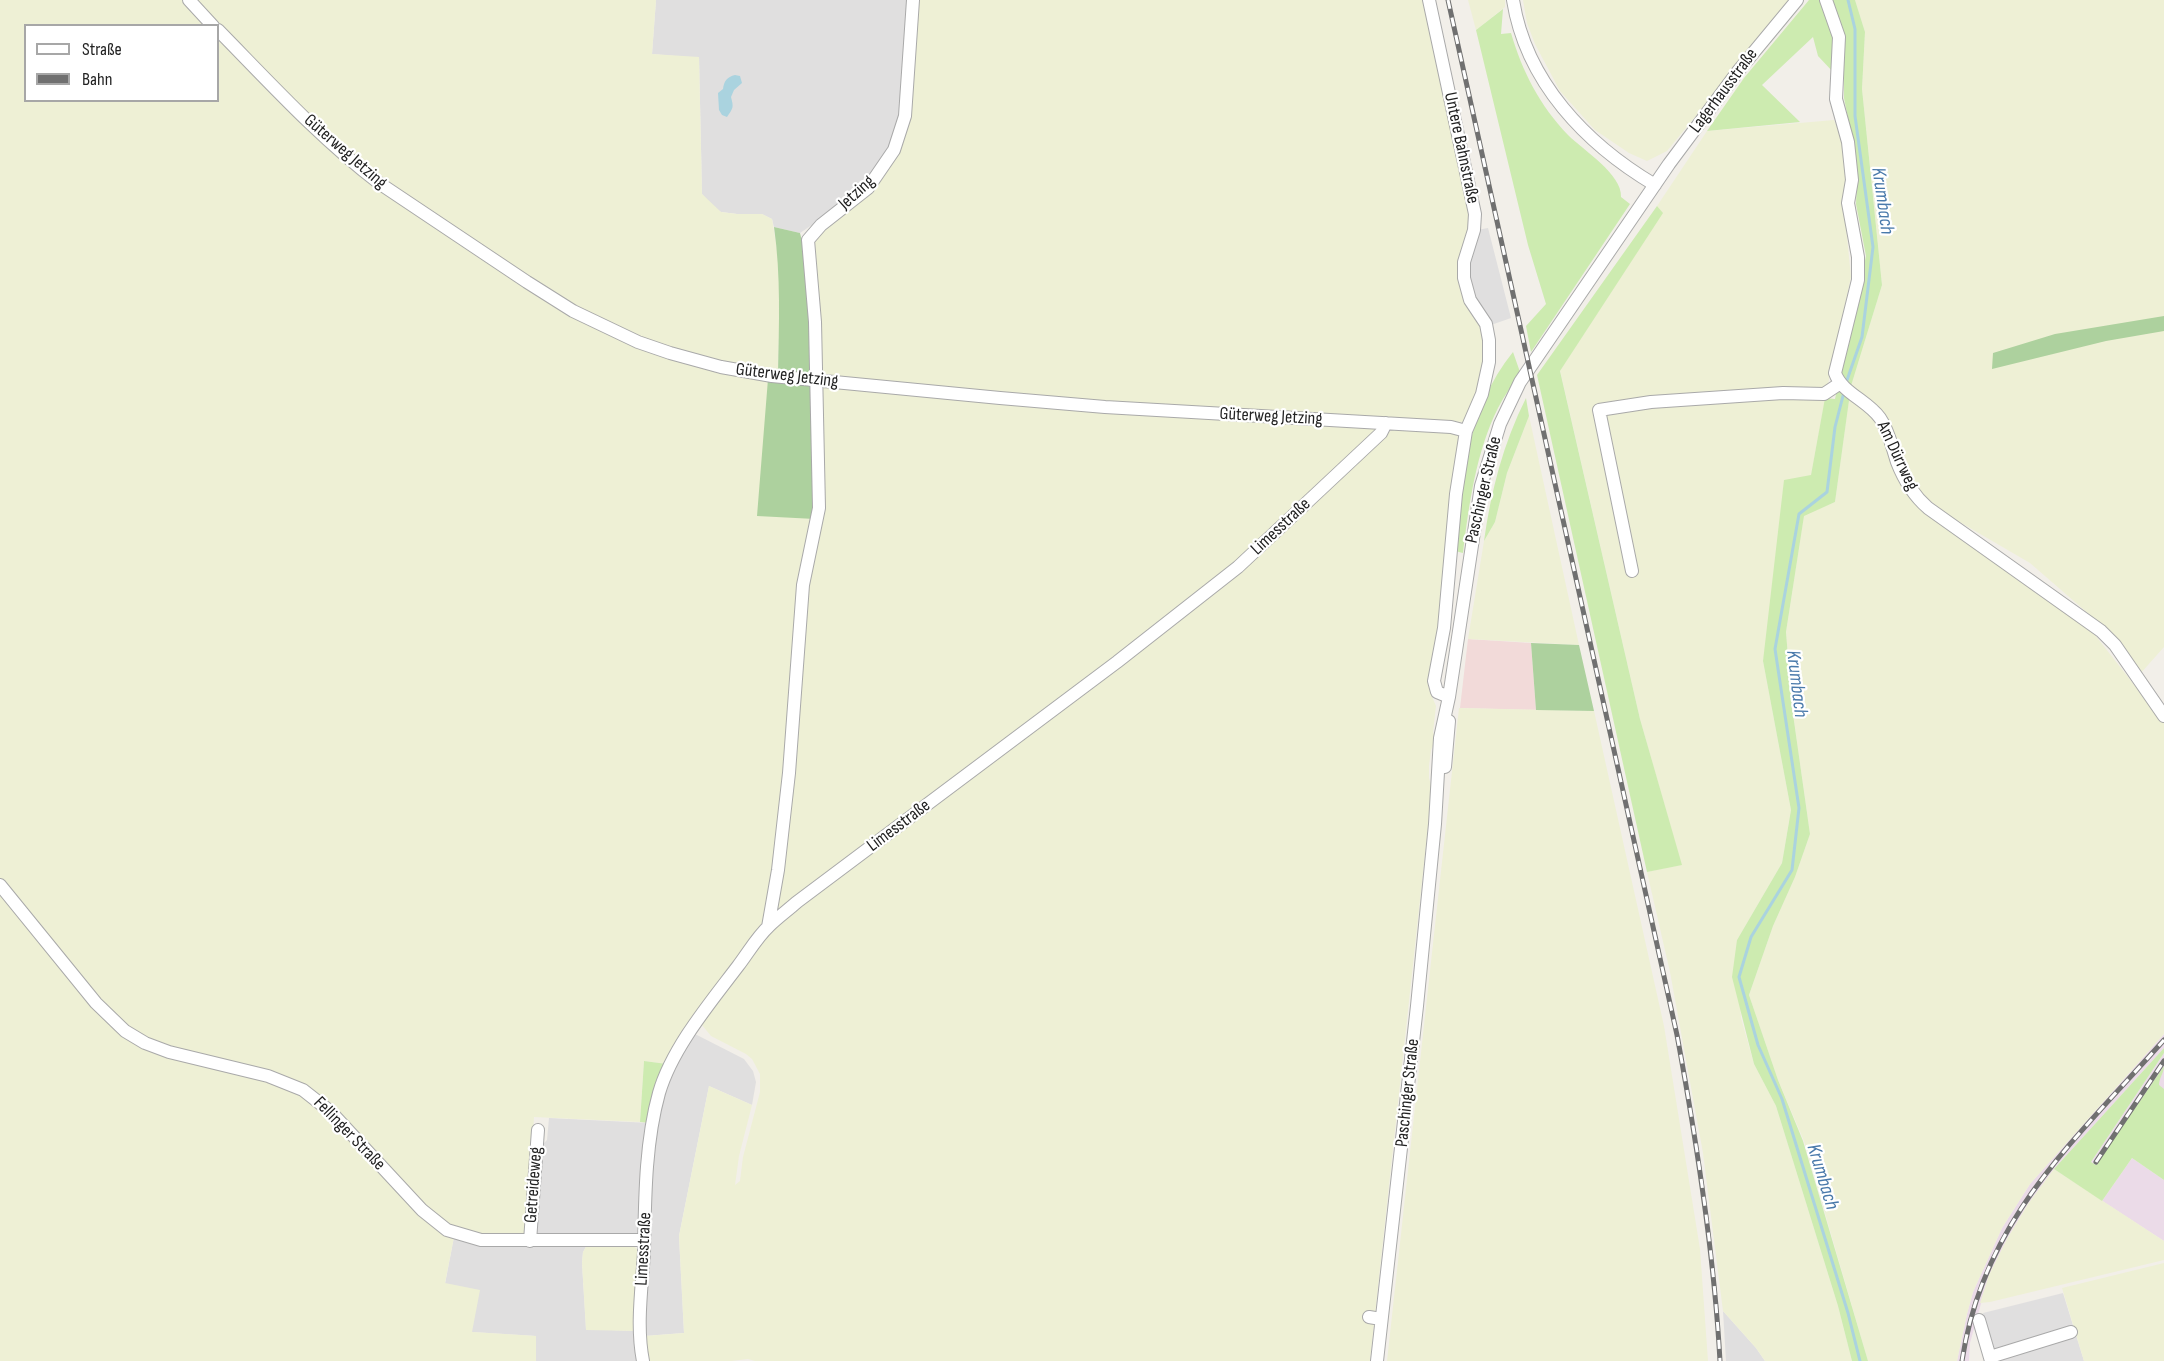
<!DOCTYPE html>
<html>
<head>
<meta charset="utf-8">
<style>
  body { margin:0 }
  #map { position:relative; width:2164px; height:1361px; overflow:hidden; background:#f2efe9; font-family:"Sofia Sans Condensed",sans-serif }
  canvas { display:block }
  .legend { position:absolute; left:24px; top:24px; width:195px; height:78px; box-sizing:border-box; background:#fff; border:2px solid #a7a7a7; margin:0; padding:8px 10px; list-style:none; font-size:18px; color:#222 }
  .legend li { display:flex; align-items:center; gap:12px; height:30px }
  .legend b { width:30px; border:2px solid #a7a7a7 }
</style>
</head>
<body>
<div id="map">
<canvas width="2164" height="1361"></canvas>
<ul class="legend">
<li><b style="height:8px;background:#fff"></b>Straße</li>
<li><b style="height:8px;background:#707070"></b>Bahn</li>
</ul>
</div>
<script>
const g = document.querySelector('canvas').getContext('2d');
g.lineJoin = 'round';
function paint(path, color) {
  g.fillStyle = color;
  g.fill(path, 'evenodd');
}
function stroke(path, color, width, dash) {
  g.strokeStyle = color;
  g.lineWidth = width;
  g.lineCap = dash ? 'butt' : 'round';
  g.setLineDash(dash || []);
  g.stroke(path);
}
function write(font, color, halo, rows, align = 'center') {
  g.font = font + ' "Sofia Sans Condensed",sans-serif';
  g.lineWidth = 4.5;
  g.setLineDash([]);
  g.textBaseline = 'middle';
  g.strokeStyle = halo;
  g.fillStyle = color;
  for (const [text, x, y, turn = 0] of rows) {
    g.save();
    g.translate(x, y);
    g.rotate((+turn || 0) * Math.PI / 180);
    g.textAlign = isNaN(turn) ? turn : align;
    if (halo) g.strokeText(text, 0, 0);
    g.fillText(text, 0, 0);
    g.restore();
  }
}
const residential = new Path2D(`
  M656 0H911L900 129 882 165 849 200 800 233 774 227 772 219 762 214H737L721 212 711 205 702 194 699 58 652 54Z
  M1488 228 1511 318 1491 325 1478 308 1466 273 1477 230Z
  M695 1034 744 1059 753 1071 756 1082 752 1105 709 1086 679 1236 684 1333 645 1336 652 1154 659 1106 674 1066Z
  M549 1118 650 1123 641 1231 638 1235 540 1237 536 1233 540 1147 547 1140Z
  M454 1237 587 1245 583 1252 582 1263 586 1329 637 1331 640 1361H536V1336L472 1332 445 1284Z
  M2063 1293 2084 1361H1998L1983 1313Z
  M1723 1311 1756 1348 1765 1361H1726Z`);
const commercial = new Path2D(`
  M1468 639 1531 643 1536 710 1460 708Z`);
const industrial = new Path2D(`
  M2164 1034V1048L2054 1169 2028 1204 2007 1239 1989 1275 1970 1343 1969 1361H1957L1967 1314 1973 1292 2002 1228 2030 1184Z
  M2164 1053V1092L2152 1084 2096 1165 2091 1162Z
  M2132 1158 2164 1180V1241L2102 1201Z`);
const farmland = new Path2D(`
  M0 0H184L210 25 26 26V100H218V33L331 147 595 326 768 379 815 519 787 773 766 920 667 1064 644 1061 640 1122 534 1117 526 1237 491 1238 440 1222 322 1099 170 1049 119 1023 0 882Z
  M194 0H656L652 54 699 57 702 194 721 212 737 214H762L772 219 779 261 780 298 778 373 686 355 596 319 388 184 345 151Z
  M916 0H1426L1472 224 1461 264 1484 327 1485 369 1467 422 1382 420 1133 406 827 376 822 370 814 242 818 233 895 156Z
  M1468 0H1505V7L1476 30Z
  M1523 0H1791L1667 151 1647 161 1629 153 1595 130 1560 91 1535 44 1527 23Z
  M1855 0H2164V647L2140 674 2113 635 2030 563 1946 514 1922 494 1904 465 1890 423 1877 405 1851 386 1882 285 1862 89 1865 32Z
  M1834 120 1843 141 1847 182 1844 207 1851 277 1828 384 1811 476 1763 661 1791 810 1782 863 1737 940 1741 1018 1754 1064 1776 1106 1838 1306 1852 1361H1765L1756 1348 1723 1311 1703 1153 1670 972 1647 872 1681 864 1640 719 1560 370 1662 213 1657 206 1707 131Z
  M824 384 1375 426 1377 429 1236 565 775 915 810 558 821 388Z
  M1849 399 1863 406 1880 425 1905 483 2088 626 2164 723V1034L2030 1184 2002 1228 1973 1292 1967 1314 1957 1361H1868L1804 1141 1778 1080 1749 995 1773 926 1795 877 1810 834 1792 707 1786 632 1804 515 1835 502Z
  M1529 416 1579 645 1468 639 1484 541 1495 522 1507 473Z
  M1393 429 1456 432 1459 437 1441 627 1428 683 1430 692 1436 706 1433 732 1436 739 1431 750 1429 766V778L1432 789 1370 1361H755L748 1359 731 1361H647L645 1336 684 1333 679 1236 709 1086 752 1105 739 1156 735 1185 740 1181 743 1157 760 1092V1074L752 1059 746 1054 711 1036 702 1025 715 1002 781 919 1121 663Z
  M1459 708 1594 711 1664 1026 1700 1249 1708 1361H1387Z
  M0 890 123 1034 268 1078 307 1096 454 1237 445 1283 480 1290 472 1332 536 1336V1361H0Z
  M2054 1169 2164 1241V1260L1990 1302 1980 1303 1989 1275 2007 1239 2028 1204Z
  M587 1245H626L633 1246 640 1251 637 1331 586 1330 582 1263 583 1252Z
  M2164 1263V1361H2084L2062 1288Z`);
const grass = new Path2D(`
  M1809 0H1821L1834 36V73L1818 56 1813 37 1762 85 1800 122 1707 131 1744 78Z
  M1830 0H1855L1865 32 1862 89 1882 285 1851 386 1835 502 1804 516 1786 632 1792 707 1810 834 1795 877 1773 926 1749 995 1778 1080 1803 1141 1868 1361H1852L1838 1306 1776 1106 1754 1064 1732 977 1737 940 1782 863 1791 810 1763 661 1784 480 1811 475 1825 398 1835 399 1866 256 1856 204 1857 180 1853 143 1844 98V45L1840 22Z
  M1503 9 1501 34 1511 33C1522 71 1540 106 1568 135 1583 150 1622 174 1621 197L1630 204 1531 352 1526 326 1546 304 1528 245 1476 30Z
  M1657 206 1663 213 1560 371 1640 719 1682 865 1647 872 1537 375Z
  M1513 352 1520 372C1513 384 1504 396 1498 408 1476 452 1469 504 1463 553L1455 551C1463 479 1466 410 1513 352Z
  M1526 398 1529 416 1507 473 1495 522 1484 541C1491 491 1503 444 1526 398Z
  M2164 1048V1053L2091 1162 2096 1165 2164 1066C2164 1073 2159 1078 2159 1085L2164 1089V1180L2132 1158 2102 1201 2054 1169Z
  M644 1061 667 1064 650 1123 640 1122Z`);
const forest = new Path2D(`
  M774 227 800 233C812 278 810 322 811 368L807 374 778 373C779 324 781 276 774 227Z
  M2164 316V331L2106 341 1992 369 1993 353 2055 334Z
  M768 379 811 384 815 519 757 516Z
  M1531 643 1579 645 1594 711 1536 710Z`);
const water = new Path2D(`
  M735 75 740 76 742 83 734 90 731 97C734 108 733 108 727 117L722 115 719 110 718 93 723 89C724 81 727 77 735 75Z`);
const stream = new Path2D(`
  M1846 383 1862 337 1873 247 1855 116V29L1848 0
  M1844 392 1835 427 1827 492 1799 514 1775 649 1799 808 1792 870 1751 937 1739 977 1758 1045 1782 1099 1848 1313 1860 1361`);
const minor = new Path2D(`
  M189 0 213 26
  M1429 0 1475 214 1474 230 1464 262V278L1470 300 1486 324 1489 340V362L1482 394 1466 431 1456 494 1444 628 1434 681 1437 692 1449 697
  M1513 0C1526 82 1586 144 1655 185
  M1826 0 1839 37 1836 99 1848 142 1852 180 1848 203 1858 257V280L1835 373C1842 393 1867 400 1880 418 1889 431 1892 447 1897 462 1904 480 1913 495 1928 508L2101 631 2115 645 2164 716
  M218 30C270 83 320 138 379 183L527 282 573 311 638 342 670 353 721 367 772 376 1000 398 1105 407 1451 427 1466 431
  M1632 571 1599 410 1651 402 1783 393 1824 394 1839 384
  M1445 767 1449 721
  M0 885 96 1003 125 1031 145 1043 169 1052 268 1076 303 1090 331 1112 422 1210 447 1230 481 1240H644
  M768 927 778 870 789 773 803 585 819 508 815 322 808 240 821 225 868 188 894 150 905 116 913 0
  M530 1241 538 1130
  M1369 1317 1381 1319
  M1979 1320 1991 1361
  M1990 1357 2071 1332
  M643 1361C636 1326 642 1287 644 1252 645 1200 645 1143 659 1093 672 1048 710 1003 738 966 748 953 757 937 769 926 777 918 788 910 797 902L1117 662 1238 567 1381 433 1386 423
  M1377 1361 1417 1006 1435 824 1440 738 1449 697 1481 486 1500 424 1520 382 1669 164 1739 70 1797 0`);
const rail = new Path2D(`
  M1448 0 1677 1035C1697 1143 1714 1252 1720 1361
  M2096 1162 2164 1061
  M1962 1361C1983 1220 2074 1141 2164 1040`);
const streetNames = [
  ["Lagerhausstraße",1724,91,-53],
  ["Untere Bahnstraße",1461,148,78],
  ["Güterweg Jetzing",345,152,41],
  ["Jetzing",857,193,-42],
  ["Güterweg Jetzing",787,376,7],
  ["Güterweg Jetzing",1271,417,3],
  ["Am Dürrweg",1897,456,65],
  ["Paschinger Straße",1484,490,-77],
  ["Limesstraße",1281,527,-43],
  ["Limesstraße",899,826,-37],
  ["Paschinger Straße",1408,1093,-84],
  ["Fellinger Straße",349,1134,46],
  ["Getreideweg",534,1185,-86],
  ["Limesstraße",644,1249,-87]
];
const waterNames = [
  ["Krumbach",1882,201,82],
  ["Krumbach",1796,684,83],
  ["Krumbach",1822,1177,73]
];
paint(residential, '#e0dfdf');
paint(commercial, '#f2dad9');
paint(industrial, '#ebdbe8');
paint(farmland, '#eef0d5');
paint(grass, '#cdebb0');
paint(forest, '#add19e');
paint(water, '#aad3df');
stroke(stream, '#aad3df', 3);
stroke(minor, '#a9a9a9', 14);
stroke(minor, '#fff', 12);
stroke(rail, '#707070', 5);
stroke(rail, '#fff', 3, [9]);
write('18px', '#222', '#fff', streetNames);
write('italic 20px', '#4a7aab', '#fff', waterNames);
</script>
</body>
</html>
